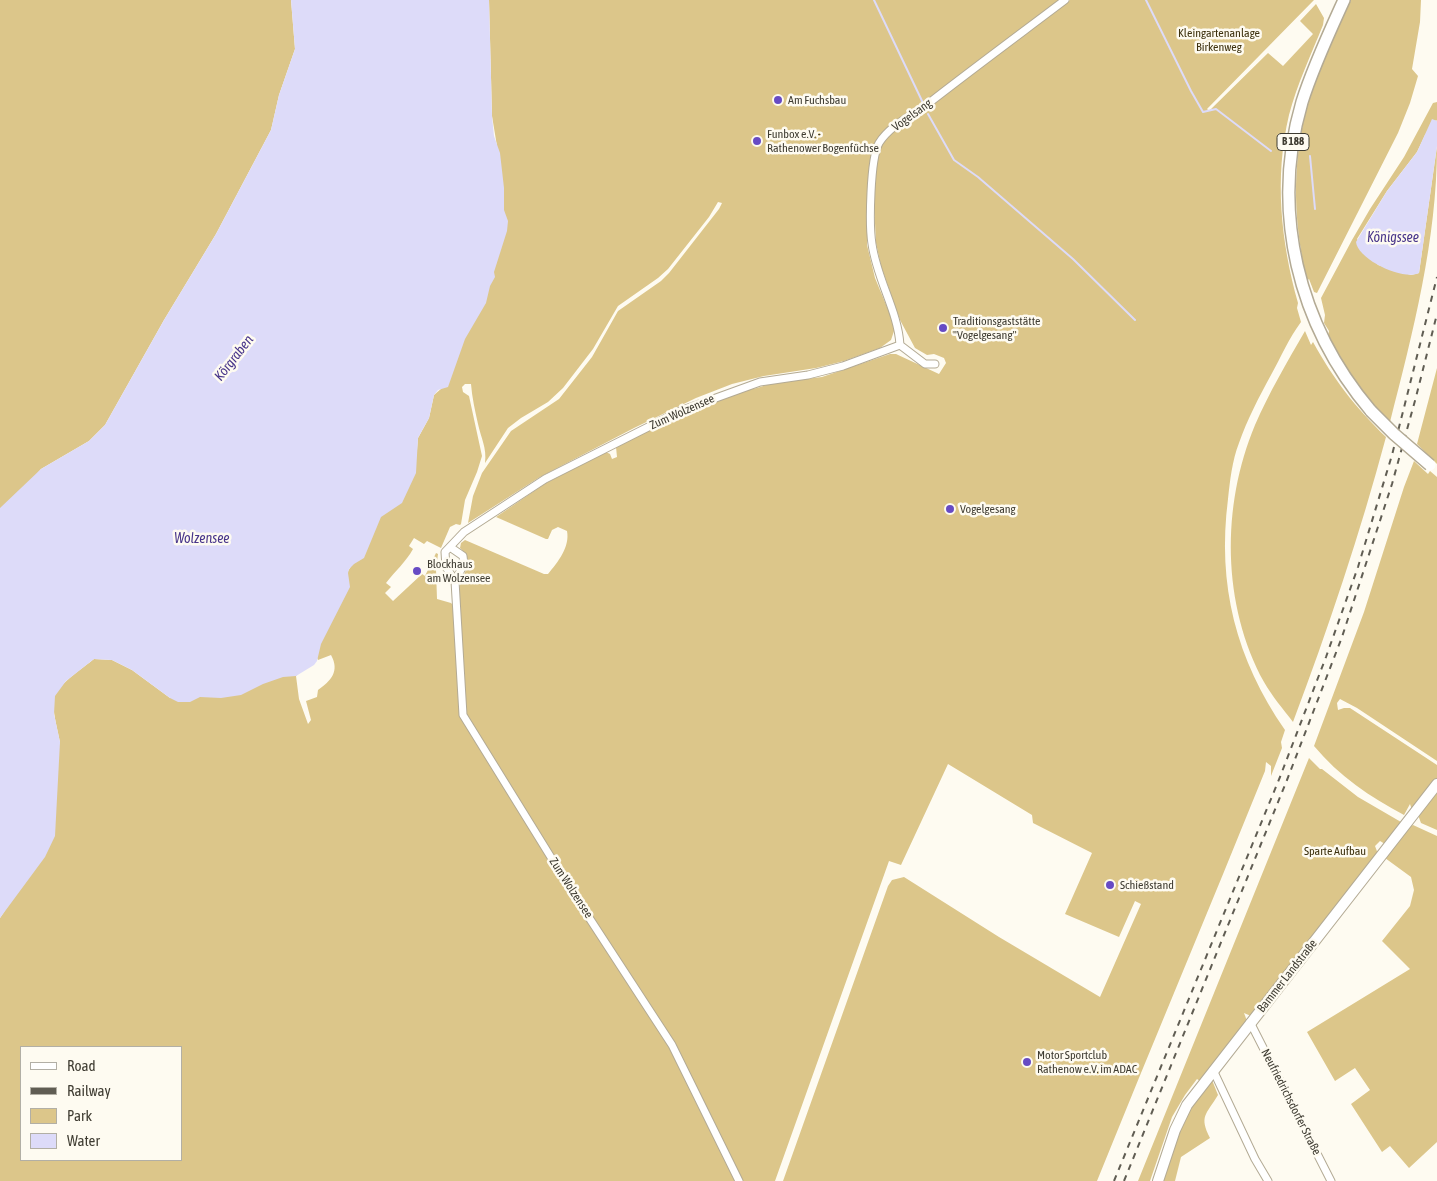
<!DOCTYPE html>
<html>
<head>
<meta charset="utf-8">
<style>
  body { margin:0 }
  #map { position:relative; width:1437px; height:1181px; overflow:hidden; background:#fefbf1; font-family:"Asap Condensed",sans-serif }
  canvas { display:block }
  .legend { position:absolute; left:20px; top:1046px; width:162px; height:115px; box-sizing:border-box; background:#fefbf1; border:1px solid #b2afa5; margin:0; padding:6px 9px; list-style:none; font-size:15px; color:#3f3c32 }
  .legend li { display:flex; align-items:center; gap:10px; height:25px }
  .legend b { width:25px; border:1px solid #b2afa5 }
</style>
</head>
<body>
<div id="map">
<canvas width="1437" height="1181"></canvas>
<ul class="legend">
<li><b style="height:6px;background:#fff"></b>Road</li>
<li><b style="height:6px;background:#605d53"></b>Railway</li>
<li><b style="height:14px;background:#dcc68a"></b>Park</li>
<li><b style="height:14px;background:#dddbf9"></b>Water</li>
</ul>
</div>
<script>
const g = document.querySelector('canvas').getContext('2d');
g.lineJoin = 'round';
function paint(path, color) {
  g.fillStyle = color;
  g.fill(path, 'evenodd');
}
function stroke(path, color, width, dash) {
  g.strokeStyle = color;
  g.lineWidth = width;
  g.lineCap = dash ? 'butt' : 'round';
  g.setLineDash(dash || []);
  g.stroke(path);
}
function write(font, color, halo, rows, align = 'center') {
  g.font = font + ' "Asap Condensed",sans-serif';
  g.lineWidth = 5;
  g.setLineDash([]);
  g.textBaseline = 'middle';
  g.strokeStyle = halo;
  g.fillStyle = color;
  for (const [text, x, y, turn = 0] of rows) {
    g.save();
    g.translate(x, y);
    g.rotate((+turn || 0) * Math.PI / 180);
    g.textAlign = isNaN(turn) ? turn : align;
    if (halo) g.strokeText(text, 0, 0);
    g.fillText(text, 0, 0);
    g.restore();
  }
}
const green = new Path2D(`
  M0 0H291L295 49 279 95 271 130 216 234 164 320 105 425 89 441 41 469 0 518Z
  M489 0H1060L882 134 875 145 870 163 868 180 867 245 875 278 894 324V331L891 340 880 348 844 361 816 368 764 376 732 384 696 398 634 428 540 477 468 523 473 496 482 473 511 431 559 399 592 357 618 311 661 281 669 273 719 209 722 203 718 202 709 217 668 269 658 278 618 306 593 349 563 388 548 402 521 418 508 428 485 463C487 448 481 438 478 424 475 411 472 397 471 384H465L462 387 463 392 469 396 482 456 477 472 465 500 461 524 460 525 456 524 450 527 441 548 427 541 424 544 414 538 409 546 413 549C406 562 395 571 386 583L391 587 385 593 393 601 422 574 425 576 436 553 438 554 436 569 437 599 451 603 454 606 462 717 670 1045 736 1181H0V918L4 912 60 742C58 731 51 706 54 696 59 684 84 667 94 659L112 660 132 670 170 698 299 673 296 676 299 699 308 724 311 720 306 701 317 697 318 690C331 681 340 671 331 655L318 660 313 649 334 596 417 450 418 438 429 418 434 395 442 388 497 146 492 116ZM21 1047H181V1160H21Z
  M1070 0H1314L1207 109 1209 111 1268 53 1283 66 1313 34 1300 21 1316 4 1324 18 1323 25C1311 55 1297 84 1289 115 1274 178 1281 242 1298 303L1297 308 1301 322C1289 338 1281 357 1271 375 1259 397 1247 420 1239 443 1232 461 1230 481 1228 499 1217 585 1236 659 1285 730L1281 742 1282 748 1271 776V766L1266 762 1265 771C1210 908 1152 1044 1097 1181H783L888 886 892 880 904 877 999 937 1100 997 1141 904 1135 901 1119 937 1065 914 1092 853 1033 823 1032 815 948 764 901 865 889 861 775 1181H743L673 1042 572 888 466 715 459 589C462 571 477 563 460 548L461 543 465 540 544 574H548C558 562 570 547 567 531L558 527 552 530 548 539H546L496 517 546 483 606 452 610 454 612 459 617 457 616 447 623 443 681 414 732 394 757 388 773 383 822 377 890 354H896L939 374 946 363 944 358 934 354 927 355 915 348 900 320 881 266 876 243 873 183 880 146 899 126 925 110Z
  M1351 0H1421L1420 22 1412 69 1418 76 1410 103 1398 133 1317 293 1314 292 1309 279 1307 281C1292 216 1291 152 1313 88 1324 58 1338 29 1351 0Z
  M1437 102V121L1436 120 1425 135 1417 152 1387 191 1357 239 1378 265 1411 275 1419 273 1437 146C1437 240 1413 332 1390 422L1368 399 1353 379 1328 336 1329 331 1324 323 1325 315 1321 298 1352 240 1370 209 1404 157 1433 103Z
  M1305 331 1311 345 1313 342C1334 380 1355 407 1386 437 1360 534 1328 629 1293 722 1283 709 1272 696 1264 682 1222 605 1221 506 1255 425 1269 393 1287 362 1305 331Z
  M1437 368V464L1417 444Z
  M1414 461 1428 474 1430 471 1437 477V761L1357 708 1340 699 1337 703 1338 710 1344 708H1350L1437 765V778L1412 810 1410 804 1404 815C1370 797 1339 776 1314 746L1364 612 1404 487Z
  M1309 758 1320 769H1322L1358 797 1401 822 1385 844 1380 841 1375 846 1378 854 1251 1016 1244 1013 1247 1021 1200 1081 1197 1079 1185 1095 1172 1117 1150 1181H1138Z
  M1437 790V830L1421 823 1418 815Z
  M1413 825 1437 836V1142L1409 1168 1390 1146 1382 1152 1351 1104 1370 1090 1355 1068 1335 1081 1307 1032 1410 969 1382 941 1410 906 1414 890 1411 877 1385 858 1409 827Z
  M1212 1080 1218 1095C1206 1115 1199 1116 1210 1138L1181 1157 1175 1181H1162L1175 1142 1188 1110Z`);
const water = new Path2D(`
  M291 0H489L492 116 494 136 500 153 504 188V210L508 221 507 231 494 272 495 277 490 286 486 303 465 339 448 387 438 390 434 395 429 418 418 438 416 473 402 503 381 517 364 558 354 564 349 569 348 573 350 587 321 644 317 661 314 665 296 676 283 677 263 684 241 695 221 698 200 697 190 702H178L170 698 132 670 112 660 94 659 66 681 55 696 54 714 60 742 55 836 45 857 0 918V508L41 469 89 441 105 425 164 320 216 234 271 130 279 95 295 49Z
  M1432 119 1437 121V146L1419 273C1404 281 1358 260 1356 242L1387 191 1417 152Z`);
const stream = new Path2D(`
  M874 0 923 103
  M1146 0 1191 91 1203 112 1216 109 1271 151
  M928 114 954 160 978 177 1073 259 1135 320
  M1310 156 1315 209`);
const street = new Path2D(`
  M900 345C898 311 877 280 872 244 869 225 870 159 879 143 890 125 913 115 929 103 974 68 1020 34 1065 0
  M450 547 463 556 464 564 455 581
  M1250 1022 1331 1181
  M1213 1070 1255 1159 1268 1181
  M739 1181 672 1045 573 893 463 715 455 581 446 567 445 552 464 532 545 479 680 411 760 382 808 375 843 366 900 345 925 364H935`);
const secondary = new Path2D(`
  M1158 1181 1175 1130 1187 1105 1437 784`);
const primary = new Path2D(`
  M1344 0C1329 33 1313 67 1302 102 1270 211 1298 325 1371 411`);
const rail = new Path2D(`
  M1114 1181 1280 777 1326 657 1358 567 1392 455 1437 277
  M1124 1181 1287 780 1342 637 1392 484 1416 397 1437 314`);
const primaryBridge = new Path2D(`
  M1371 411 1394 434 1430 465`);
const markers = [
  [778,100,5,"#674bc4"],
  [757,141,5,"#674bc4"],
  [943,328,5,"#674bc4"],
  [950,509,5,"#674bc4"],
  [417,571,5,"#674bc4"],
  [1110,885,5,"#674bc4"],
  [1027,1062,5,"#674bc4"]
];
const shields = [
  [1293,142,32]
];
const shieldNames = [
  ["B 188",1293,142]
];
const parkNames = [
  ["Kleingartenanlage",1219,33],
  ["Birkenweg",1219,47],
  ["Sparte Aufbau",1335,851]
];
const poiNames = [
  ["Am Fuchsbau",788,100],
  ["Funbox e.V. -",767,134],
  ["Rathenower Bogenfüchse",767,148],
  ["Traditionsgaststätte",953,321],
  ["\"Vogelgesang\"",953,335],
  ["Vogelgesang",960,509],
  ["Blockhaus",427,564],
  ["am Wolzensee",427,578],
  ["Schießstand",1120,885],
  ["Motor Sportclub",1037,1055],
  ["Rathenow e.V. im ADAC",1037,1069]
];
const streetNames = [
  ["Vogelsang",912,115,-36],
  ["Zum Wolzensee",682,412,-24],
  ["Zum Wolzensee",571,888,57],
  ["Bammer Landstraße",1287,976,-52],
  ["Neufriedrichsdorfer Straße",1291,1102,63]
];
const waterNames = [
  ["Königssee",1393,238],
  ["Körgraben",234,358,-52],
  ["Wolzensee",202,539]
];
paint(green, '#dcc68a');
paint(water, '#dddbf9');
stroke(stream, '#dddbf9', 2);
stroke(street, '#b3aa94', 9);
stroke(secondary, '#b3aa94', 12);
stroke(primary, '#b3aa94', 14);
stroke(street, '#fff', 7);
stroke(secondary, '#fff', 10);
stroke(primary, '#fff', 11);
stroke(rail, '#605d53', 2, [6, 6]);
stroke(primaryBridge, '#b3aa94', 14, []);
stroke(primaryBridge, '#fff', 11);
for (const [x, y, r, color] of markers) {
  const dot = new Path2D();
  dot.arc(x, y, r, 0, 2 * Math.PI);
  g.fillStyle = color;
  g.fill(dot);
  stroke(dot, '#fefbf1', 2);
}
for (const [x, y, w] of shields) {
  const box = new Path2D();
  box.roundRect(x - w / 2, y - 8.5, w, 17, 4);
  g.fillStyle = '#fefbf1';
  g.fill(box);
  stroke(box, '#3f3c32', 1);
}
write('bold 11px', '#3f3c32', null, shieldNames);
write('12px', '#3e320f', '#fefbf1', parkNames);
write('12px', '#3f3c32', '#fefbf1', poiNames, 'left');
write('12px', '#3f3c32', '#fefbf1', streetNames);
write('italic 14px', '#48358a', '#fefbf1', waterNames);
</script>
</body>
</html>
